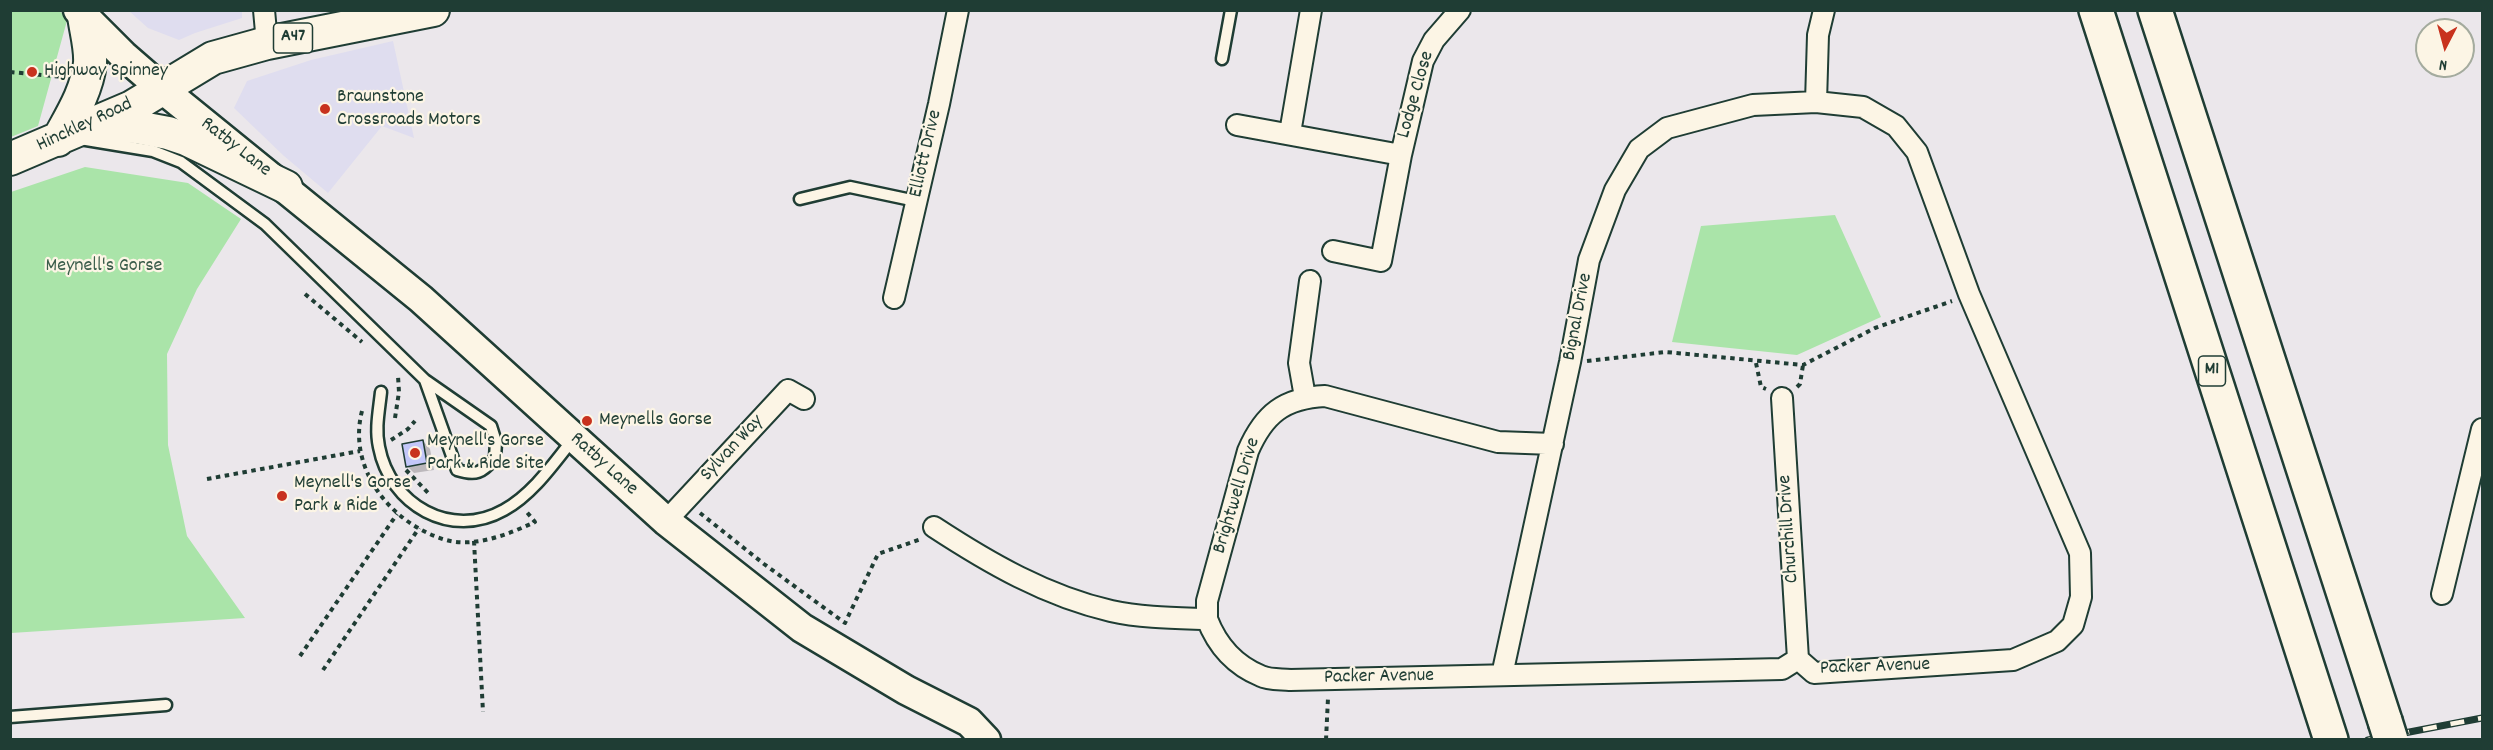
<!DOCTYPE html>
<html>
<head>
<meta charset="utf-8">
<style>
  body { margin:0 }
  #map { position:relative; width:2493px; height:750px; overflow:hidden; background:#ebe7eb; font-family:Dekko,sans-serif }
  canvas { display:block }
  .frame { position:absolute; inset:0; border:12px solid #1f3d34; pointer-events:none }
  .north { position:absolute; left:2415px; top:18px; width:60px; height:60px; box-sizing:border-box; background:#fcf5e5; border:2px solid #a4ab9e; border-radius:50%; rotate:186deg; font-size:16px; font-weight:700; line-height:24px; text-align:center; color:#1f3d34 }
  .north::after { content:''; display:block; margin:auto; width:21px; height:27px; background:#c8321e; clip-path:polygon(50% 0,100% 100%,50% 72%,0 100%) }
</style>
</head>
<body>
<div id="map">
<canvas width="2493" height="750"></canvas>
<div class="frame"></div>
<div class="north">N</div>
</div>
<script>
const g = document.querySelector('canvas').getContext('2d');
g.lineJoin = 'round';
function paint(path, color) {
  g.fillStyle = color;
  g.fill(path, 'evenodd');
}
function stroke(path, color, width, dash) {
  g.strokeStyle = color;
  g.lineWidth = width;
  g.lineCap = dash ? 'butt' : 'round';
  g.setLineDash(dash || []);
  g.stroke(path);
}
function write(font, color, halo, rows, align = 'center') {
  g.font = font + ' Dekko,sans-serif';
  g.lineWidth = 4.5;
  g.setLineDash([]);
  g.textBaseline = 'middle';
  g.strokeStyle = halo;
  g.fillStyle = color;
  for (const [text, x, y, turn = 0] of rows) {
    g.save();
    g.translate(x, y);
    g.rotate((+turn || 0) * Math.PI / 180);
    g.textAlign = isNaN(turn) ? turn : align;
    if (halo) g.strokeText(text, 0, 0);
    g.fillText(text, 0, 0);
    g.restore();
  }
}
const built = new Path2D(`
  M129 11H242V18L195 33 179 40 148 28Z
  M393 41 414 138 382 126 328 193 284 156 234 108 247 81 311 60Z`);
const green = new Path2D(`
  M11 11H59L68 17 38 126 11 137Z
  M85 167 188 183 241 219 197 289 167 354 168 445 187 536 245 618 11 633V192Z
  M1835 215 1881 317 1797 355 1672 342 1701 226Z`);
const shadow = new Path2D(`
  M423 441 430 449 434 470 414 473 407 466Z`);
const building = new Path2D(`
  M423 440 427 463 406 467 402 444Z`);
const path = new Path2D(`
  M10 72 64 77
  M305 294 362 342
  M1587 361 1666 352 1803 365 1875 328 1952 301
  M1756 363 1761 387 1766 389
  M1797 387 1800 384 1803 365
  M362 411C347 469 391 524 446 540 475 548 509 534 535 522L526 511
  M395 418 399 392 398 376
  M391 440 408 429 415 421
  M406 470 430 495
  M207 479 360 451
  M700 513 764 564 845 623 878 554 921 539
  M474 541 483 712
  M300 656 397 514
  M323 670 419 528
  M1326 740 1328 698`);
const lane = new Path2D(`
  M1222 59 1231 10
  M80 139 153 151 181 162 265 224 425 380 491 426 496 442 495 458C482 473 476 476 457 470L425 380
  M800 199 850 187 916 201
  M381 392C379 411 375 429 379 447 390 505 451 540 504 510 533 494 554 463 574 438
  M10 717 166 705`);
const street = new Path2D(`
  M264 10 267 43
  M1237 125 1401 155 1423 61 1434 40 1460 10
  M1290 133 1311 10
  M1333 251 1381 261 1401 155
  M894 298 939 104 958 10
  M1305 397 1299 363 1310 281
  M1782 398 1798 659
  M666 521 788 390 804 399
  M934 527C989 563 1046 596 1111 611 1142 618 1175 618 1207 619 1217 645 1234 665 1261 676 1269 680 1281 679 1290 680L1782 669 1798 659 1814 673 2013 660 2057 641 2073 625 2081 597 2080 553 1969 294 1917 152 1896 126 1863 107 1816 102 1818 35 1824 10
  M2442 594 2482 429
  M1207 619V601L1248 451C1264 414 1284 398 1325 396L1498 442 1553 444
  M1502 675 1570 362 1589 260 1615 190 1639 149 1667 128 1753 105 1816 102`);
const secondary = new Path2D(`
  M78 10 123 55 161 88 421 299 666 521 802 628 906 690 969 722 986 740`);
const primary = new Path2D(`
  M97 126 136 127 168 133 186 139 286 187
  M58 140C71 116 87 91 90 63 91 48 86 31 84 16
  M10 159 132 107 213 58 267 43 433 10`);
const highway = new Path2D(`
  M2096 10 2331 740
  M2155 10 2385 721`);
const rail = new Path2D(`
  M2368 740 2482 718`);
const highwayBridge = new Path2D(`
  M2385 721 2391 740`);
const markers = [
  [32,72,6,"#c8321e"],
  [325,109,6,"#c8321e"],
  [587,421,6,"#c8321e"],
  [415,453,6,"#c8321e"],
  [282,496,6,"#c8321e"]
];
const shields = [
  [293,38,39],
  [2212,371,27]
];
const shieldNames = [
  ["A47",293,38],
  ["M1",2212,371]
];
const poiNames = [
  ["Highway Spinney",44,72],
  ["Braunstone",337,98],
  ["Crossroads Motors",337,121],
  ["Meynells Gorse",599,421],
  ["Meynell's Gorse",427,442],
  ["Park & Ride Site",427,465],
  ["Meynell's Gorse",294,484],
  ["Park & Ride",294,507]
];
const streetNames = [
  ["Lodge Close",1417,95,-74],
  ["Hinckley Road",85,126,-25],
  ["Ratby Lane",235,148,38],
  ["Elliott Drive",927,154,-77],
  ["Bignal Drive",1579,317,-79],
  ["Sylvan Way",733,449,-47],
  ["Ratby Lane",603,465,42],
  ["Brightwell Drive",1238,496,-73],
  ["Churchill Drive",1790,529,-94],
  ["Packer Avenue",1875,668,-2],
  ["Packer Avenue",1379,678,-1]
];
const parkNames = [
  ["Meynell's Gorse",104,267]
];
paint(built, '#dfddef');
paint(green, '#aae4a9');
paint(shadow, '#0003');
paint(building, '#c3c7f9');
stroke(building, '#1f3d34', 1.5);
stroke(lane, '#1f3d34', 15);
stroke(street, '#1f3d34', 24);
stroke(secondary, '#1f3d34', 33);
stroke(primary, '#1f3d34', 36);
stroke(highway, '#1f3d34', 38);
stroke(path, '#1f3d34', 4, [4.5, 4.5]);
stroke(lane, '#fcf5e5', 10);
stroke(street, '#fcf5e5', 20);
stroke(secondary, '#fcf5e5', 28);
stroke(primary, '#fcf5e5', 32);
stroke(highway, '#fcf5e5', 33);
stroke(rail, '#1f3d34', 7);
stroke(rail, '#fcf5e5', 4.5, [14]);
stroke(highwayBridge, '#1f3d34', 38, []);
stroke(highwayBridge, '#fcf5e5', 33);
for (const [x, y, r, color] of markers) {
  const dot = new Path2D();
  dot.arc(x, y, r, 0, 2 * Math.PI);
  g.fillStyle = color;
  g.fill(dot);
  stroke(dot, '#fcf5e5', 2);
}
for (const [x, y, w] of shields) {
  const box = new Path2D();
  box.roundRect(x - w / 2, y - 15, w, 30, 4.5);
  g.fillStyle = '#fcf5e5';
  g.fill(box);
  stroke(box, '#1f3d34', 1.5);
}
write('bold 18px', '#1f3d34', null, shieldNames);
write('20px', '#1f3d34', '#fcf5e5', poiNames, 'left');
write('20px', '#1f3d34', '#fcf5e5', streetNames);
write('20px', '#3b5e4b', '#fcf5e5', parkNames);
</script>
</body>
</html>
